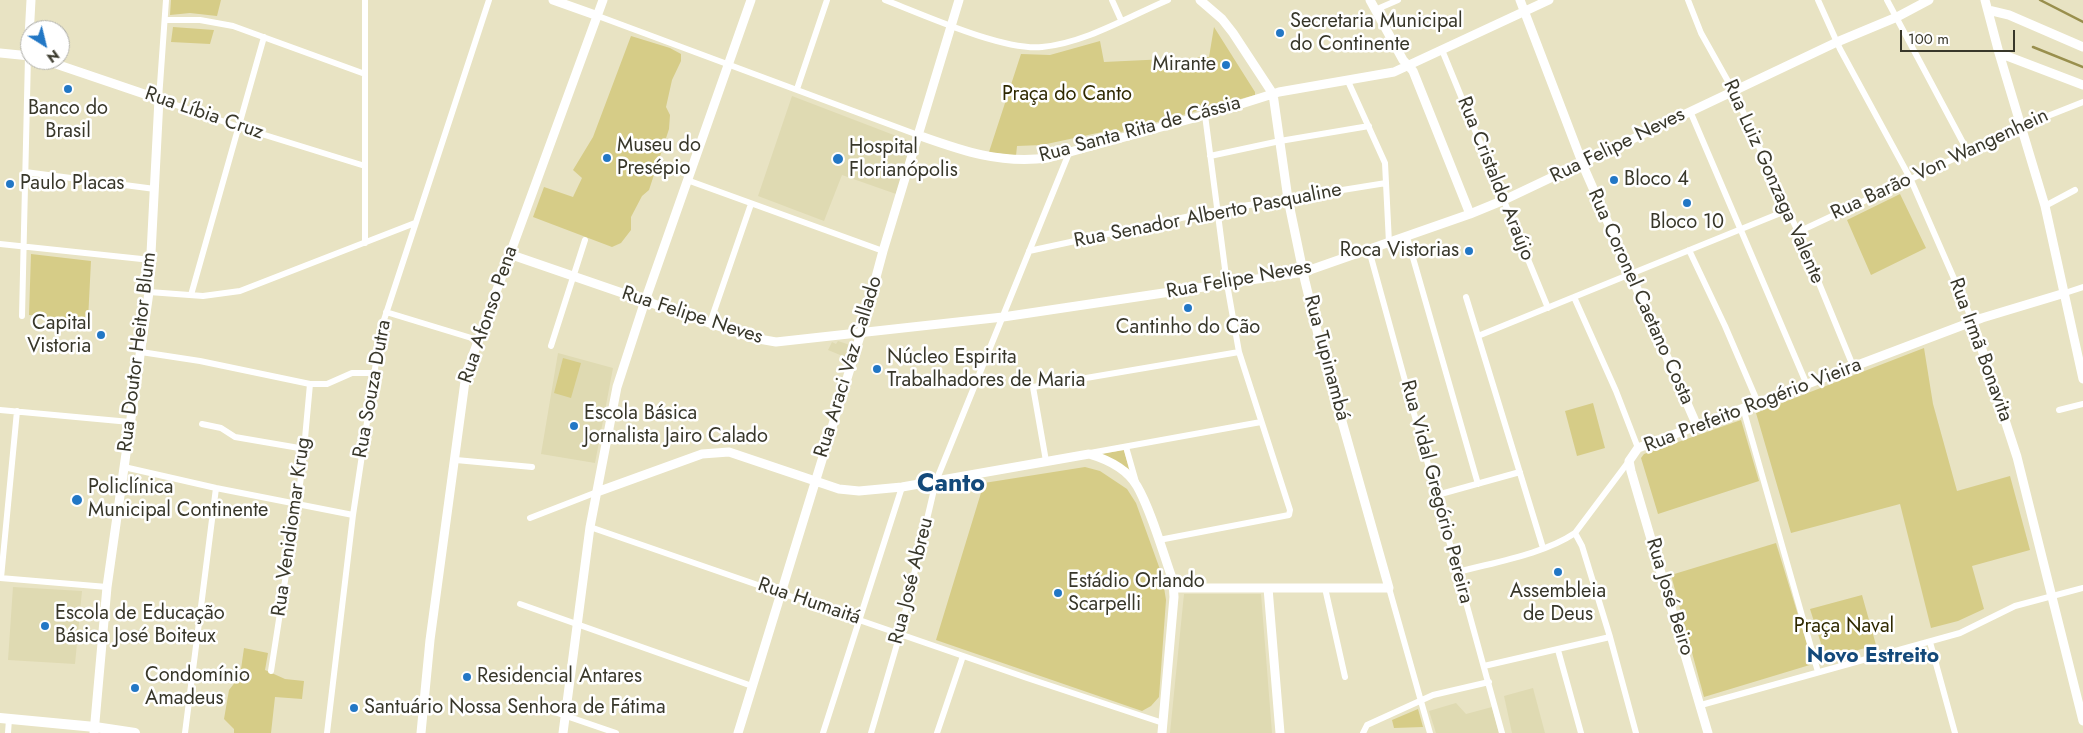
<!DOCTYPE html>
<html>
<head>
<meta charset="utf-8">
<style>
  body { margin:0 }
  #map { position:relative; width:2083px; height:733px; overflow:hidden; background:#e8e3c3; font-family:Jost,sans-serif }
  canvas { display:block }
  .north { position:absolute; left:20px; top:20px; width:50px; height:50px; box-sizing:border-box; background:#fff; border:1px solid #afafaa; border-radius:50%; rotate:144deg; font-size:14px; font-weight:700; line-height:20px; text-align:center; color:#38372a }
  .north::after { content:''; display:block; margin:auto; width:18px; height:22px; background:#2277c5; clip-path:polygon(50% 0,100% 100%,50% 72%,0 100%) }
  .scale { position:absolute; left:1900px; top:30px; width:115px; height:22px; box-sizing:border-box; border:2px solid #38372a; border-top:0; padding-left:6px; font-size:15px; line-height:18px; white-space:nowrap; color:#38372a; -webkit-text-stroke:4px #fff; paint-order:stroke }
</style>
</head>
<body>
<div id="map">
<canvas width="2083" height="733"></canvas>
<div class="north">N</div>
<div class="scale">100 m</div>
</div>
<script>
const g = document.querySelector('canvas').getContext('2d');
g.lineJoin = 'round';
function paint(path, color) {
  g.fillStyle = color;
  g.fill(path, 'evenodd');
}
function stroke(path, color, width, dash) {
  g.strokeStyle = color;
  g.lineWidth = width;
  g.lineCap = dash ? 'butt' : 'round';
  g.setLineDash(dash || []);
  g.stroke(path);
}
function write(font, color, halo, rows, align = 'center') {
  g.font = font + ' Jost,sans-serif';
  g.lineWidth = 5;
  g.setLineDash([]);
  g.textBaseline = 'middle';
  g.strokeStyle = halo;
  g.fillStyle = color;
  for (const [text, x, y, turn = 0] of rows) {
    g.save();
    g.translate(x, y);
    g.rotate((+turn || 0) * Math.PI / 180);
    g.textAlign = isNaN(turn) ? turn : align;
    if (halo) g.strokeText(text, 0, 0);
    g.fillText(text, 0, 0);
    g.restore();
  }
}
const built = new Path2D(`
  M792 96 912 142 896 194 842 175 824 221 758 196Z
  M838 341 850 345 845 357 828 350 832 342 836 344Z
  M558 353 613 368 595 463 541 454Z
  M13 587 82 591 75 664 8 660Z
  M1184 594H1261L1272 733H1170Z
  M1533 688 1545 733H1512L1504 696Z
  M1456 703 1466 714 1492 707 1499 733H1436L1429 711Z`);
const green = new Path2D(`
  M171 0H221L217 16 190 13 170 15Z
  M173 27 214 30 210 44 171 42Z
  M1214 27 1255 92V95L1121 132 1116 129 1042 145 1017 146 1016 156 989 152 1021 54 1050 55 1100 41 1104 62 1209 57Z
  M631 36 670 48 681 54V61L672 80 666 107 670 115 669 129 649 190 642 196 631 217V230L621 243 612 247 533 217 544 187 573 197 582 178 573 170 593 137Z
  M1900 194 1926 248 1871 275 1847 220Z
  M31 254 91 261 88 320 29 315Z
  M1924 348 1933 404 1957 491 2010 476 2030 550 1972 566 1984 609 1958 621 1931 628 1900 504 1791 533 1756 413Z
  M563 358 581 363 571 398 554 393Z
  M1593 403 1605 448 1577 456 1565 411Z
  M1741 420 1759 481 1658 514 1641 458 1644 454Z
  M1124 450 1129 469 1099 454Z
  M1085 467 1100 471 1127 489 1136 503 1162 575 1166 600 1159 697 1151 706 1142 711 936 640 984 483Z
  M1776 543 1813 664 1704 697 1671 575Z
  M1862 595 1876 645 1829 658 1825 656 1810 609Z
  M244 648 268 653 265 670 285 679 304 681 302 699 275 697 271 733H234V729L224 719 229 690 240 676Z
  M1418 709 1423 727 1394 728 1392 720Z`);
const stream = new Path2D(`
  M2040 0 2083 22
  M2033 47 2083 67`);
const street = new Path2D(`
  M166 0 159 99 239 127 365 166
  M365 0V243
  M885 0C924 15 1003 51 1042 47 1085 43 1128 17 1168 0
  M1112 0 1121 20
  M1688 0 1701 33 1734 92 1798 232 1853 366
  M1818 0 1840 49 1910 178 1973 322
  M1887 0 1968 152
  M1375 10 1398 0
  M598 16 918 135
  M165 20H200L233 26 365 74
  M1442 50 1548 308
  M1347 79 1385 163 1389 243
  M797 89 827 0
  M1690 111 1807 385
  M1210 156 1280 141 1369 126
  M25 172 155 189
  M687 180 883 251
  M2045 206 2075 190
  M1798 232 2030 123 2083 102
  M1407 237 1478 484
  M0 244 151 260
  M1369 250 1502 733
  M1689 250 1725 326 1758 403
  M1029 251 1218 210 1386 183
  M149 292 203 296 240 291 415 223
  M2065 293 2083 287
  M191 295 264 37
  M1466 297 1543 548
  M1574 297 1616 391 1638 448
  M386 312 478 340
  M22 316 28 56
  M710 323 751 204
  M1478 336 1788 210
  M551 346 585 240
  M141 352 200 361 310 384H327L352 373H374
  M1743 408 1818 672
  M0 410 130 422
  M2059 410 2083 404
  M202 424 221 428 235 437 305 449
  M1126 447 1136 482
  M1090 453 1261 422
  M456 460 532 467
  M1046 461 1033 387 1239 352
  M124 467 216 488 353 515
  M1437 495 1520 472
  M530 518 597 492
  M590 527 1027 678 1163 723
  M1575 533 1582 546 1610 637 1636 733
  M1159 540 1289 515 1290 510 1239 352 1227 284 1205 115
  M1458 572C1495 562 1544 554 1575 533L1629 461
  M0 578 107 587
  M1 578 17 411
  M1325 588 1345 677
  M1389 588 1430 733
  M520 604 752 686
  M1930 642 1955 733
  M1558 650 1581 733
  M1484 666 1610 637
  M271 671 302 471 310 384
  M1701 705 1960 633 2015 606 2083 588
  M540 707 616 733
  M8 733 9 719
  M185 733 216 488
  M327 733 353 515 381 329 489 0
  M823 733 902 487
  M871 733 900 634 936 481 1069 153
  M937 733 963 656
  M1363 733 1367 725 1433 695 1489 682`);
const secondary = new Path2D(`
  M553 0 598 16
  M1370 0 1403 60 1413 71 1470 214
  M1520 0 1585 170 1697 426
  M1985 0 1999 53 2045 206 2083 379
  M1988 10 2009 15 2083 47
  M0 53 30 56
  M1999 53 2083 85
  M28 56 31 0
  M44 60 159 99 149 292 107 587 94 733
  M918 135C963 151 999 164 1048 158L1216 112 1279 92 1394 72 1549 0
  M509 254 753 338 776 342 1003 317 1304 272 1470 214 1504 200 1837 42 1897 17 1929 0
  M1973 322 2017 457 2083 721
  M597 492 702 454 729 452 839 489 859 491 902 487 1089 454C1106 459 1127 469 1137 486 1151 510 1163 553 1173 581L1174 597 1162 733
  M1174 588H1389L1321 347 1305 281 1288 199 1273 94 1233 33 1222 19 1200 0
  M1268 588 1280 733
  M421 733 430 640 466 374 603 0
  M563 733 590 527 617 387 645 301 751 0
  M738 733 861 333 883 251 959 0
  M1708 733 1631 471 1629 461 1638 448 1982 318 2065 293`);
const primary = new Path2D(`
  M0 718 95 727 135 733`);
const markers = [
  [1280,33,5,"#2277c5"],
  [1226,65,5,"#2277c5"],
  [68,89,5,"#2277c5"],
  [607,158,5,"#2277c5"],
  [838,159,6,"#2277c5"],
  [1614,180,5,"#2277c5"],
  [10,184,5,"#2277c5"],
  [1687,203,5,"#2277c5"],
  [1469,251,5,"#2277c5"],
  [1188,308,5,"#2277c5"],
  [101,335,5,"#2277c5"],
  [877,369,5,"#2277c5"],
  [574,426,5,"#2277c5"],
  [77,500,6,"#2277c5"],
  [1558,572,5,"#2277c5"],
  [1058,593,5,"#2277c5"],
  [45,626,5,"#2277c5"],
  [467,677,5,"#2277c5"],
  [135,688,5,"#2277c5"],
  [354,708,5,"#2277c5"]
];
const poiNames = [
  ["Secretaria Municipal",1290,22],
  ["do Continente",1290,45],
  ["Mirante",1216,65,"right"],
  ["Banco do",68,109,"center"],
  ["Brasil",68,132,"center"],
  ["Museu do",617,146],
  ["Presépio",617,169],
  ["Hospital",849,148],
  ["Florianópolis",849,171],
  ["Bloco 4",1624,180],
  ["Paulo Placas",20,184],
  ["Bloco 10",1687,223,"center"],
  ["Roca Vistorias",1459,251,"right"],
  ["Capital",91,324,"right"],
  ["Vistoria",91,347,"right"],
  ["Cantinho do Cão",1188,328,"center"],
  ["Núcleo Espirita",887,358],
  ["Trabalhadores de Maria",887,381],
  ["Escola Básica",584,414],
  ["Jornalista Jairo Calado",584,437],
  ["Policlínica",88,488],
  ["Municipal Continente",88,511],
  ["Estádio Orlando",1068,582],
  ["Scarpelli",1068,605],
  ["Assembleia",1558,592,"center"],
  ["de Deus",1558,615,"center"],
  ["Escola de Educação",55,614],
  ["Básica José Boiteux",55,637],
  ["Condomínio",145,676],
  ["Amadeus",145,699],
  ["Residencial Antares",477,677],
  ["Santuário Nossa Senhora de Fátima",364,708]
];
const parkNames = [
  ["Praça do Canto",1067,95],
  ["Praça Naval",1844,627]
];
const streetNames = [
  ["Rua Líbia Cruz",204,114,19],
  ["Rua Santa Rita de Cássia",1140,130,-15],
  ["Rua Felipe Neves",1618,146,-26],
  ["Rua Barão Von Wangenhein",1940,165,-25],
  ["Rua Cristaldo Araújo",1495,179,68],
  ["Rua Luiz Gonzaga Valente",1773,182,66],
  ["Rua Senador Alberto Pasqualine",1208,216,-11],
  ["Rua Felipe Neves",1239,280,-10],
  ["Rua Coronel Caetano Costa",1640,297,66],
  ["Rua Afonso Pena",489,315,-71],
  ["Rua Felipe Neves",692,316,18],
  ["Rua Irmã Bonavita",1980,350,70],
  ["Rua Doutor Heitor Blum",138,352,-83],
  ["Rua Tupinambá",1326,358,75],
  ["Rua Araci Vaz Callado",849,367,-73],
  ["Rua Souza Dutra",373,389,-80],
  ["Rua Prefeito Rogério Vieira",1753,406,-21],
  ["Rua Vidal Gregório Pereira",1436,492,75],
  ["Rua Venidiomar Krug",292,527,-82],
  ["Rua José Abreu",912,581,-76],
  ["Rua José Beiro",1669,597,73],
  ["Rua Humaitá",809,602,19]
];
const neighbourhoodNames = [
  ["Novo Estreito",1873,657]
];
const districtNames = [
  ["Canto",951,485]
];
paint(built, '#dfdab2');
paint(green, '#d6cc87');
stroke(stream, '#998f4d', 2.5);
stroke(street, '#fff', 6);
stroke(secondary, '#fff', 9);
stroke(primary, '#fff', 10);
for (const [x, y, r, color] of markers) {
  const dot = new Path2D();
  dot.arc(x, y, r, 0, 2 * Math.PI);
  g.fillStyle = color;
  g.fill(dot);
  stroke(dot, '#fff', 2);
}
write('20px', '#38372a', '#fff', poiNames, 'left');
write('20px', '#2f2901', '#fff', parkNames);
write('20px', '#38372a', '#fff', streetNames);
write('bold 21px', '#13497a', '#fff', neighbourhoodNames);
write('bold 25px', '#13497a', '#fff', districtNames);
</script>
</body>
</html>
